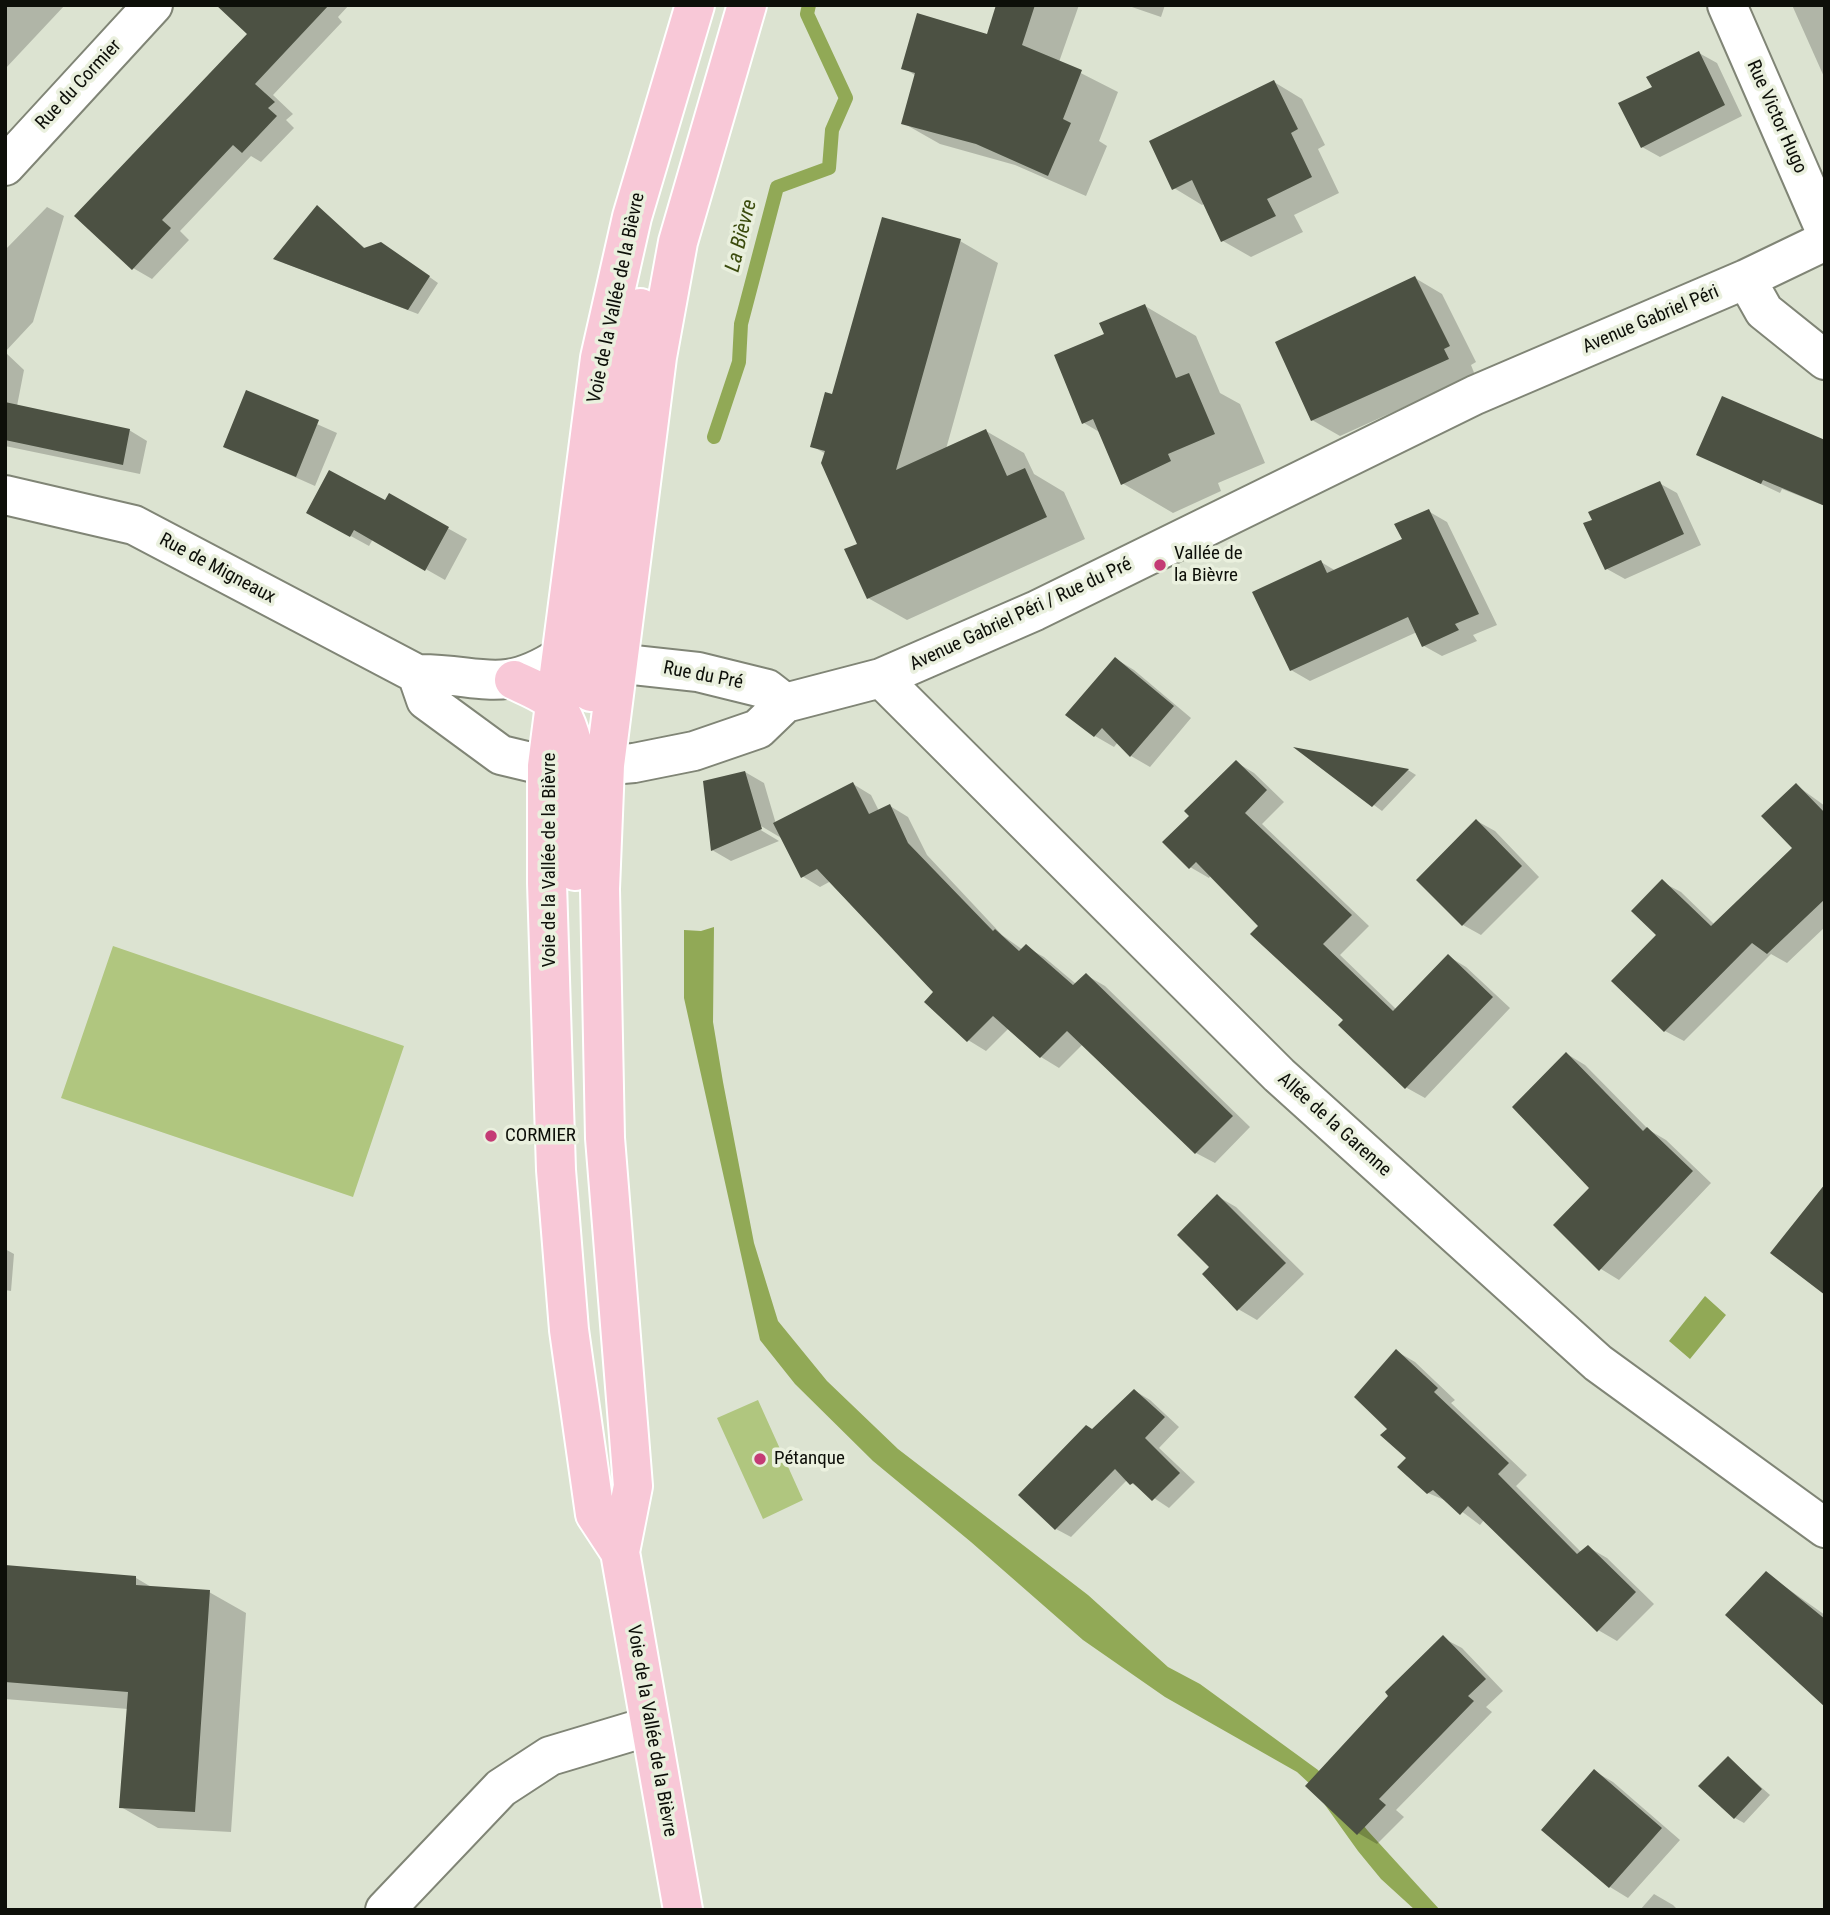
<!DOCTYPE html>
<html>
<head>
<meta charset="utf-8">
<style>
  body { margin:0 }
  #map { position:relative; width:1830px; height:1915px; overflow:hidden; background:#dce3d1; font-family:"Roboto Condensed",sans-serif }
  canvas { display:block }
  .frame { position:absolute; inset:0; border:7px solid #0d0f09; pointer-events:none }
</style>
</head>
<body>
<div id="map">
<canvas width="1830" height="1915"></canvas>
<div class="frame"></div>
</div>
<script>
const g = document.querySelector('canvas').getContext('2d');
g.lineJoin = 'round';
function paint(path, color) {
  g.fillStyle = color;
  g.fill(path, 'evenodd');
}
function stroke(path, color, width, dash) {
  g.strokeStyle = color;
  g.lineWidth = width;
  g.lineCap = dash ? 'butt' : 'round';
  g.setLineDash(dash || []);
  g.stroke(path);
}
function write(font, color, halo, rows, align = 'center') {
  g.font = font + ' "Roboto Condensed",sans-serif';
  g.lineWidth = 7;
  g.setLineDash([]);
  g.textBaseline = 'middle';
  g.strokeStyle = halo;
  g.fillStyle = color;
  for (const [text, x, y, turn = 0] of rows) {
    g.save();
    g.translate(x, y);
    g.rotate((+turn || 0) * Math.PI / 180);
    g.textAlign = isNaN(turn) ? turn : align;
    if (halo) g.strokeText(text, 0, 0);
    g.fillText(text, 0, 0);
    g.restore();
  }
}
const green = new Path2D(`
  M113 946 404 1046 353 1197 61 1098Z
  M758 1400 803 1500 763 1519 717 1418Z`);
const water = new Path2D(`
  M714 927 713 1022 723 1082 754 1243 778 1321 827 1381 898 1449 1088 1595 1168 1667 1200 1684 1318 1770 1368 1831 1440 1910H1415L1381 1879 1358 1851 1310 1784 1297 1772 1165 1697 1083 1640 971 1542 873 1461 795 1384 760 1340 684 998V930L701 931Z
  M1705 1296 1726 1315 1690 1359 1669 1341Z`);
const shadow = new Path2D(`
  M5 5H65L5 69Z
  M248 5H349L338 17 342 22 273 95 293 114 286 120 294 128 261 162 251 156 180 231 189 240 152 279 133 268 250 34Z
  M998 5H1079L1059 62 1118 92 1099 141 1107 146 1086 196 1015 165 940 144 903 123 916 76 904 68 988 36Z
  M1126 5H1165L1161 17Z
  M1792 5H1825V79Z
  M1699 53 1717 63 1742 116 1660 157 1642 147Z
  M1274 82 1302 99 1325 145 1318 149 1339 193 1294 215 1303 232 1251 257 1223 241 1205 203 1202 205 1174 188Z
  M47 207 64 216 33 322 5 352 24 370 17 406 129 430 147 441 140 474 5 446V250Z
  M318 208 366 249H390L438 283 418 314 284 263Z
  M960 241 998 263 946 449 986 431 1024 453 1034 474 1064 492 1085 539 907 620 868 598 859 545 826 454 812 446 833 396Z
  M1415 278 1442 294 1476 362 1471 365 1475 375 1340 436 1312 420Z
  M1145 306 1196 336 1220 393 1240 404 1265 463 1218 483 1221 491 1173 513 1122 483 1101 433 1084 423 1106 335Z
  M247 393 337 433 315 486 225 446Z
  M1825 442V506L1782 489 1780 493 1698 454Z
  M1659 483 1677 493 1701 545 1625 579 1607 569Z
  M390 496 467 539 445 580 373 539 369 546 327 523 385 503Z
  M1428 511 1447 522 1497 625 1473 635 1477 641 1442 656 1424 646 1417 632 1310 681 1291 670 1321 562 1336 571 1405 540Z
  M1116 659 1134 670 1191 718 1150 767 1131 756 1118 742 1114 747 1095 736Z
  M1300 750 1408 770 1416 775 1382 811Z
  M1236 762 1254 773 1284 802 1262 824 1369 926 1340 955 1397 1010 1448 956 1466 967 1510 1008 1425 1098 1407 1088 1341 1025 1346 1020 1211 875 1209 878 1190 867 1192 816Z
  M745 772 764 783 776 824 853 784 871 795 879 811 890 806 908 817 927 855 1002 935 1023 950 1026 947 1044 957 1076 984 1086 975 1105 986 1250 1127 1215 1163 1196 1153 1083 1044 1059 1068 1041 1057 1009 1028 986 1051 968 1040 936 992 831 881 820 887 802 876 783 839 756 823 754 826 779 841 731 861 712 850Z
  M1796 785 1825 806V927L1787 963 1771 954 1684 1041 1665 1031 1659 935 1662 882 1681 892 1715 925 1795 848Z
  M1477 821 1495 831 1539 877 1481 935 1463 925Z
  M1567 1054 1585 1065 1649 1130 1666 1140 1711 1183 1619 1280 1601 1269 1591 1188Z
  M1217 1196 1236 1207 1304 1274 1257 1320 1238 1309 1212 1267Z
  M5 1249 14 1254 11 1291 5 1290Z
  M1396 1351 1415 1362 1455 1400 1451 1403 1527 1475 1516 1486 1582 1553 1588 1547 1607 1558 1654 1604 1617 1641 1598 1630 1484 1520 1480 1525 1449 1502 1428 1493 1390 1429Z
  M1135 1391 1150 1400 1179 1427 1159 1448 1195 1482 1169 1508 1127 1480 1071 1537 1056 1529 1093 1431Z
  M5 1567 136 1578 153 1588 209 1592 246 1613 231 1832 158 1828 121 1807 128 1709 5 1699Z
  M1767 1574 1825 1615V1702Z
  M1443 1638 1462 1648 1503 1691 1486 1707 1492 1712 1396 1810 1404 1817 1377 1844 1358 1833Z
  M1728 1758 1770 1795 1744 1823 1735 1818Z
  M1594 1771 1613 1782 1680 1840 1628 1898 1610 1887Z
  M1654 1894 1673 1905 1678 1910H1640Z`);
const stream = new Path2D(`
  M714 437 739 362 741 324 777 187 829 168 832 130 846 98 807 14 809 5`);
const building = new Path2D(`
  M216 5H329L255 84 275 102 268 108 277 116 242 153 233 145 162 220 171 228 132 270 74 216 247 34Z
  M996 5H1035L1022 45 1082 70 1063 119 1071 123 1048 176 976 144 901 124 915 73 901 69 917 13 987 34Z
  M1699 51 1725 105 1641 148 1618 103 1652 87 1646 77Z
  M1274 80 1298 129 1291 133 1312 177 1267 199 1276 216 1221 242 1192 180 1172 190 1149 141Z
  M317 205 364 248 381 242 430 276 408 310 273 259Z
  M882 217 961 239 896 470 986 429 1007 476 1025 468 1047 517 867 599 844 549 857 544 821 463 825 451 810 447 825 392 832 394Z
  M1415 276 1450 346 1444 349 1449 359 1311 421 1275 342Z
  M1145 304 1176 378 1189 373 1215 434 1168 454 1171 461 1121 485 1093 419 1082 424 1054 355 1104 334 1099 323Z
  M246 390 319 420 296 477 223 447Z
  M1722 396 1825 440V506L1763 480 1761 484 1696 455Z
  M5 402 130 429 123 465 5 440Z
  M329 470 385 500 389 493 449 527 425 571 354 530 350 537 306 513Z
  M1660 481 1684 534 1605 570 1583 523 1592 520 1588 512Z
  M1429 509 1479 614 1455 624 1459 630 1422 647 1408 617 1290 671 1252 592 1321 560 1327 573 1402 539 1394 524Z
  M1115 657 1174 706 1130 757 1102 728 1094 737 1065 715Z
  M1293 747 1409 769 1372 807Z
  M1236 760 1267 790 1245 813 1352 915 1323 944 1393 1011 1448 954 1493 997 1405 1089 1338 1025 1343 1020 1250 934 1258 926 1196 862 1189 869 1162 842 1189 816 1184 811Z
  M745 771 762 829 711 851 703 781Z
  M853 782 869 814 890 804 908 843 993 931 995 929 1019 951 1026 944 1073 985 1086 973 1233 1116 1195 1154 1067 1031 1040 1058 993 1016 967 1042 924 1002 933 992 817 869 801 878 773 823Z
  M1796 783 1825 813V899L1767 954 1752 943 1664 1032 1611 981 1656 935 1631 911 1662 879 1711 926 1792 848 1761 816Z
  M1476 819 1522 866 1462 926 1416 880Z
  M1566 1052 1643 1131 1647 1127 1693 1171 1599 1271 1553 1225 1589 1188 1512 1107Z
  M1825 1184V1295L1770 1253Z
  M1217 1194 1286 1263 1237 1311 1202 1274 1209 1267 1177 1235Z
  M1396 1349 1438 1388 1434 1392 1509 1463 1498 1474 1577 1554 1588 1545 1636 1592 1597 1632 1468 1506 1460 1515 1433 1490 1427 1494 1397 1467 1406 1458 1380 1435 1387 1429 1354 1397Z
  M1134 1389 1165 1417 1145 1438 1180 1473 1152 1501 1133 1483 1130 1485 1115 1469 1055 1530 1018 1495 1086 1425 1092 1429Z
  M5 1565 136 1576V1585L210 1590 195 1812 119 1808 128 1692 5 1682Z
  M1766 1571 1825 1619V1707L1725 1615Z
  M1443 1635 1486 1679 1468 1696 1474 1701 1379 1799 1386 1805 1357 1835 1305 1786 1388 1696 1385 1692Z
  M1728 1756 1762 1789 1734 1819 1698 1786Z
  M1594 1769 1662 1828 1609 1888 1541 1830Z`);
const minor = new Path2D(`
  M1727 5 1825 230
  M5 166 153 5
  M1746 279 1764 311 1825 360
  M5 495 134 525 417 674C480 673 500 696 560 657L698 672 767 689 785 703
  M417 674 426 700 501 755 547 766 576 768 634 763 694 751 758 729 785 703 881 678 1035 611 1475 395 1746 279 1825 241
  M881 678 1279 1075 1598 1363 1825 1528
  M385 1910 501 1788 550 1756 650 1726`);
const major = new Path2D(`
  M514 680C526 686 548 694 556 705 587 751 577 819 575 871
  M591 692 597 588 614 446 640 308
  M620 1552 595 1514 569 1330 556 1170 547 883V766L600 358 632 217 695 5
  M683 1910 620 1552 633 1486 605 1138 600 889 605 765 657 357 678 242 747 5`);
const markers = [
  [1160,565,7,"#c43b75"],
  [491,1136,7,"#c43b75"],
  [760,1459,7,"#c43b75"]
];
const streetNames = [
  ["Rue du Cormier",79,85,-47],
  ["Rue Victor Hugo",1776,117,66],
  ["Voie de la Vallée de la Bièvre",617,298,-78],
  ["Avenue Gabriel Péri",1651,320,-23],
  ["Rue de Migneaux",217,569,28],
  ["Avenue Gabriel Péri / Rue du Pré",1021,615,-25],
  ["Rue du Pré",703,676,11],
  ["Voie de la Vallée de la Bièvre",550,860,-90],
  ["Allée de la Garenne",1334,1125,42],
  ["Voie de la Vallée de la Bièvre",651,1731,80]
];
const poiNames = [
  ["Vallée de",1174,554],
  ["la Bièvre",1174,576],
  ["CORMIER",505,1136],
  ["Pétanque",774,1459]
];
const waterNames = [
  ["La Bièvre",742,236,-76]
];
paint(green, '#b0c67f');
paint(water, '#91a956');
paint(shadow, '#0003');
stroke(stream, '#91a956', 14);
paint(building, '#4c5143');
stroke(minor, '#808576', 42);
stroke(major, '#fff', 42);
stroke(minor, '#fff', 38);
stroke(major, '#f8c8d7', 38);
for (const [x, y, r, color] of markers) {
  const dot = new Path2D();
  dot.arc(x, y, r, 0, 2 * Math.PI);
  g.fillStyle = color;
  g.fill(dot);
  stroke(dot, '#eaf0de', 2.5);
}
write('19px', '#0d0f09', '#eaf0de', streetNames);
write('19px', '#0d0f09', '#eaf0de', poiNames, 'left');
write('italic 21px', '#3b4b0d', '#eaf0de', waterNames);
</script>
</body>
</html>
